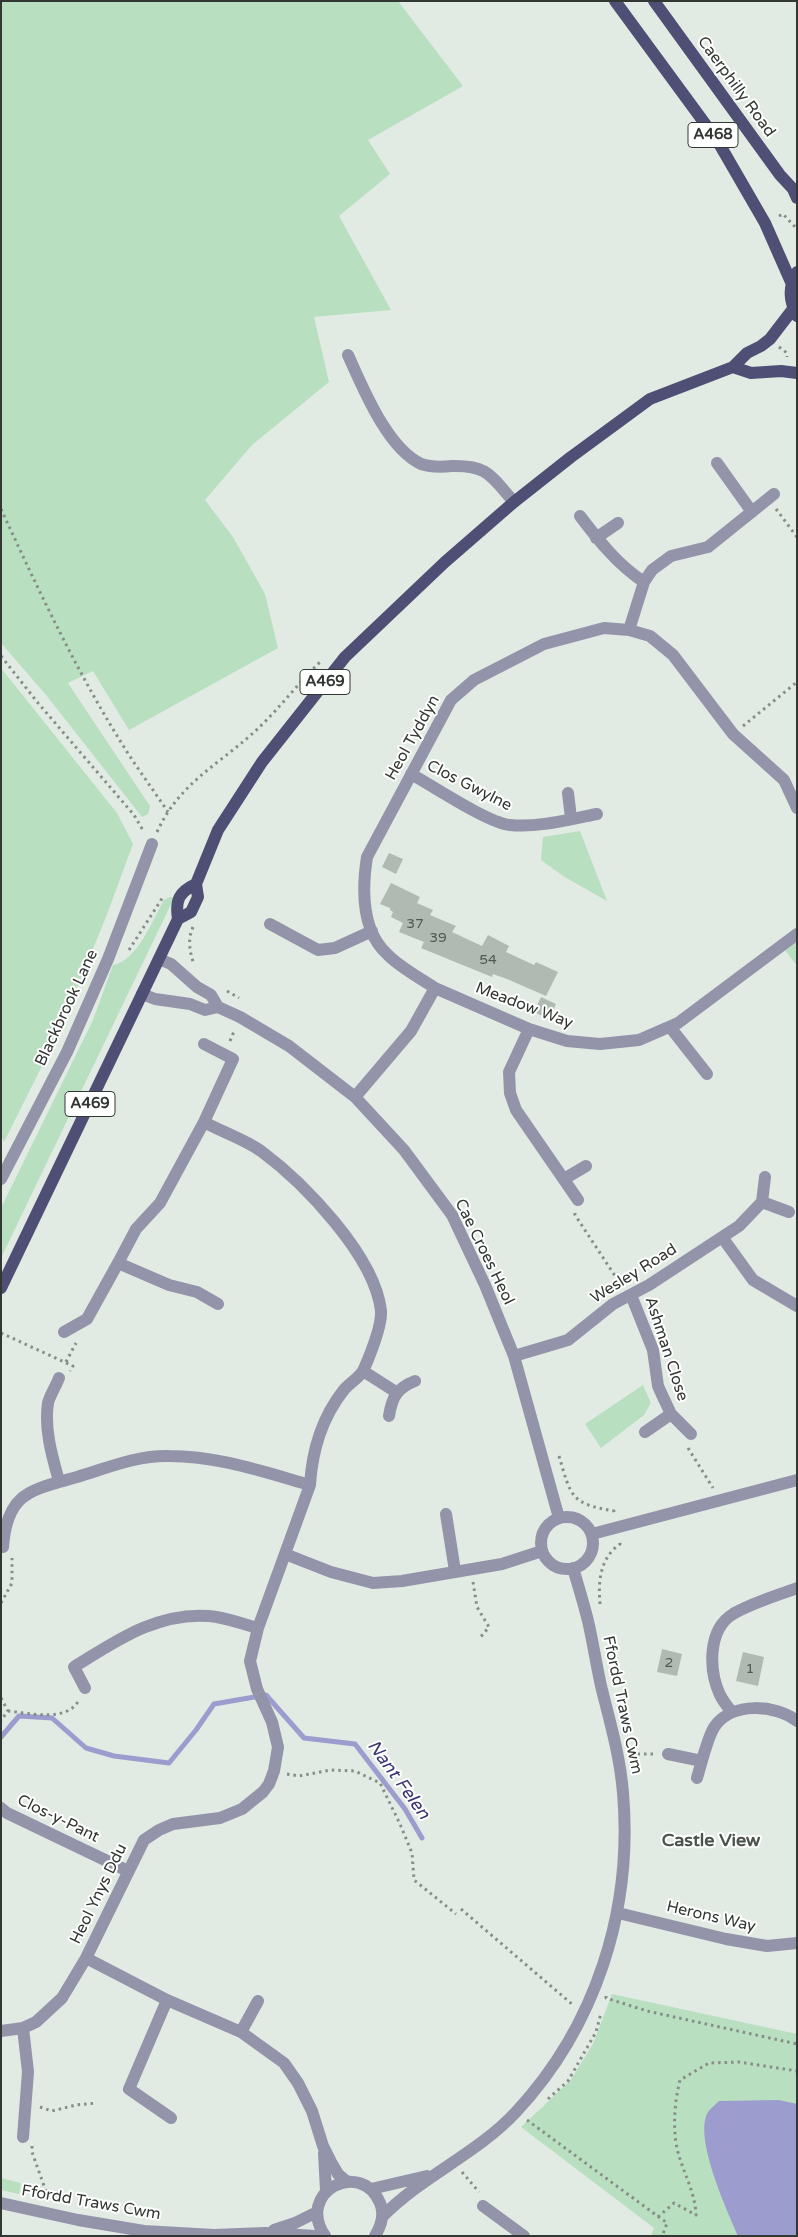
<!DOCTYPE html>
<html>
<head>
<meta charset="utf-8">
<style>
  body { margin:0 }
  #map { position:relative; width:798px; height:2237px; overflow:hidden; background:#e1ebe3; font-family:"Varela Round",sans-serif }
  canvas { display:block }
  .frame { position:absolute; inset:0; border:2px solid #333733; pointer-events:none }
</style>
</head>
<body>
<div id="map">
<canvas width="798" height="2237"></canvas>
<div class="frame"></div>
</div>
<script>
const g = document.querySelector('canvas').getContext('2d');
g.lineJoin = 'round';
function paint(path, color) {
  g.fillStyle = color;
  g.fill(path, 'evenodd');
}
function stroke(path, color, width, dash) {
  g.strokeStyle = color;
  g.lineWidth = width;
  g.lineCap = dash ? 'butt' : 'round';
  g.setLineDash(dash || []);
  g.stroke(path);
}
function write(font, color, halo, rows, align = 'center') {
  g.font = font + ' "Varela Round",sans-serif';
  g.lineWidth = 4;
  g.setLineDash([]);
  g.textBaseline = 'middle';
  g.strokeStyle = halo;
  g.fillStyle = color;
  for (const [text, x, y, turn = 0] of rows) {
    g.save();
    g.translate(x, y);
    g.rotate((+turn || 0) * Math.PI / 180);
    g.textAlign = isNaN(turn) ? turn : align;
    if (halo) g.strokeText(text, 0, 0);
    g.fillText(text, 0, 0);
    g.restore();
  }
}
const green = new Path2D(`
  M1 1H398L463 86 368 140 390 174 339 216 391 310 314 317 329 382 252 445 205 500 233 537 265 594 278 648 129 730 93 671 68 683 150 806 148 814 142 817 46 695 1 643Z
  M1 668 117 813 133 844 106 917 58 1034 4 1142 1 1135Z
  M580 831 607 901 563 876 541 860 543 837Z
  M170 897 174 898 1 1258V1208L93 1020 113 965C137 961 153 919 164 900Z
  M797 934V966L782 946Z
  M643 1385 651 1403 644 1415 601 1448 585 1424Z
  M612 1994 797 2034V2236H651L654 2228 521 2127 570 2081 593 2044Z
  M1 2178 21 2183 19 2194 1 2190Z`);
const water = new Path2D(`
  M779 2100 797 2104V2236H738C727 2210 693 2137 708 2112 711 2108 716 2104 719 2101Z`);
const stream = new Path2D(`
  M1 1737 19 1716 52 1718 86 1748 114 1756 169 1763 196 1730 214 1704 266 1695 304 1738 355 1744 405 1809 422 1838`);
const building = new Path2D(`
  M389 853 403 859 396 874 382 867Z
  M391 883 420 897 417 903 433 910 430 915 456 926 452 932 482 946 488 935 509 946 506 952 534 965 536 962 558 972 546 996 507 979 493 974 492 977 421 948 424 942 399 932 403 923 391 917 393 912 390 910V908L380 904Z
  M541 997 556 1004 549 1019 534 1012Z
  M662 1649 682 1654 677 1676 657 1672Z
  M743 1652 764 1657 758 1686 736 1681Z`);
const path = new Path2D(`
  M779 216 783 214 797 229
  M779 347 787 353V357
  M1 509C37 587 74 666 119 739 134 764 152 788 168 812
  M776 509 797 537
  M1 656 38 703 134 815 144 832
  M743 726 797 682
  M157 832C179 784 215 767 252 734 277 712 297 684 321 661
  M193 927C187 940 190 952 194 965
  M129 950 163 897
  M227 991 239 998
  M230 1041 235 1029
  M575 1213V1215L621 1285
  M1 1333 73 1366 70 1371
  M66 1362 76 1343
  M688 1448 713 1488
  M559 1456C571 1497 571 1504 614 1511L615 1515
  M473 1582 477 1607 489 1627 479 1639
  M1 1603 12 1583V1558
  M600 1604C598 1581 600 1558 620 1544L619 1541
  M1 1698 8 1711 1 1720
  M8 1711C28 1713 67 1723 79 1700
  M631 1754H655
  M287 1774 299 1776 331 1770 355 1771 380 1783 400 1824 412 1853 414 1880 456 1914
  M461 1909 573 2005
  M606 1996V1998L647 2011 797 2044
  M548 2099 568 2081 596 2032 601 2013
  M40 2107 52 2111 76 2105 97 2103
  M527 2120 667 2223 663 2234 665 2236
  M32 2146V2152L49 2200
  M462 2172 479 2192
  M658 2217 674 2203 696 2215C695 2189 680 2168 676 2143 673 2121 675 2101 680 2080L709 2063 739 2062 797 2071`);
const minor = new Path2D(`
  M348 355C363 388 387 448 421 464 430 467 443 467 452 466 488 465 491 476 514 502
  M717 463 752 512
  M580 516C599 541 618 565 644 582
  M596 538 618 523
  M629 630 644 582 652 570 671 556 708 547 774 494
  M411 774C433 786 488 823 510 825 538 828 570 819 597 814
  M568 793 571 818
  M270 924 318 950 335 948 372 931
  M159 959 171 964 197 987 211 995 218 1007 240 1017 289 1046 355 1097 404 1150 452 1215 485 1285 514 1356 559 1518
  M435 988C420 978 401 968 388 955 361 931 362 889 367 857L451 700 474 680 544 644 604 628 629 630 650 636 673 655 733 734 784 780 797 808
  M142 994 155 999 190 1004 205 1010 218 1007
  M670 1027 707 1074
  M529 1029 509 1072 510 1093 516 1110 578 1200
  M204 1044 233 1059 204 1122
  M355 1097 411 1031 435 988 529 1029 567 1041 600 1044 639 1040 678 1023 797 934
  M1 1179 67 1052 108 959 152 844
  M564 1179 586 1166
  M762 1202 765 1177
  M722 1237 753 1280 797 1306
  M631 1295 653 1350 658 1386 663 1397 671 1414 691 1434
  M64 1332 87 1319 118 1263
  M514 1356 568 1340 613 1304 649 1285 739 1226 762 1202 789 1212
  M363 1371 396 1392
  M389 1416C392 1397 397 1388 415 1381
  M645 1432 671 1414
  M59 1481C52 1456 44 1429 48 1403 50 1395 56 1386 59 1378
  M446 1514 455 1571
  M541 1543a26 26 0 1 1 52 0a26 26 0 1 1-52 0Z
  M592 1534 797 1480
  M3 1547C7 1492 31 1490 77 1477 107 1468 138 1455 169 1456 218 1456 264 1472 310 1485
  M285 1554 331 1572 373 1583 402 1581 502 1564 542 1551
  M85 1688 74 1667C116 1641 157 1612 209 1616 225 1617 242 1624 258 1628
  M731 1711C727 1706 723 1701 720 1695 709 1671 707 1630 733 1614 752 1603 776 1596 797 1588
  M668 1754 702 1761
  M697 1778C701 1765 708 1735 715 1726 732 1702 775 1704 797 1721
  M1 1808 7 1813 128 1871
  M618 1913 726 1939 767 1946 797 1943
  M86 1958 167 2000 241 2032 284 2063 298 2083 312 2111 323 2146 331 2162 338 2174 347 2182
  M167 2000 129 2089 171 2118
  M23 2028 28 2072 23 2137
  M1 2031 23 2028 36 2022 62 1998 86 1958 144 1840 159 1830 173 1824 220 1818 242 1809 263 1792 269 1784 274 1771 278 1747 272 1722 257 1689 250 1661 258 1628 310 1485C312 1452 322 1418 343 1391 349 1383 360 1378 364 1369 370 1355 382 1326 381 1311 375 1256 304 1183 261 1151 244 1139 222 1132 204 1122L160 1203 136 1229 118 1263 169 1285 197 1292 218 1304
  M241 2032 258 2001
  M324 2153 326 2191
  M371 2189 427 2176
  M1 2203 78 2220 144 2231 214 2235 265 2233 316 2236
  M483 2206 524 2236
  M382 2217C422 2176 477 2154 516 2112 596 2026 633 1910 623 1793 620 1756 610 1722 601 1686 597 1668 594 1649 590 1630 586 1610 579 1589 573 1568
  M274 2230 295 2223 317 2212
  M325 2236C295 2192 361 2158 380 2203 385 2214 381 2226 375 2236`);
const major = new Path2D(`
  M615 1 717 140 765 223 791 282
  M654 1 780 175 793 189 797 198
  M797 272C788 287 789 300 797 316
  M733 367 751 373 781 371 797 373
  M178 919 191 912 198 897 196 884 218 830 262 762 345 657 445 562 514 502 571 457 650 399 733 367 747 353 761 346 770 339 793 309
  M1 1288 178 919C175 900 179 892 196 884`);
const numberNames = [
  ["37",415,924],
  ["39",438,938],
  ["54",488,960],
  ["2",669,1663],
  ["1",750,1669]
];
const shields = [
  [713,135,50],
  [325,682,50],
  [90,1104,50]
];
const shieldNames = [
  ["A468",713,135],
  ["A469",325,682],
  ["A469",90,1104]
];
const streetNames = [
  ["Caerphilly Road",736,87,54],
  ["Heol Tyddyn",413,738,-61],
  ["Clos Gwylne",469,786,27],
  ["Meadow Way",524,1006,21],
  ["Blackbrook Lane",67,1008,-65],
  ["Cae Croes Heol",484,1252,64],
  ["Wesley Road",634,1274,-32],
  ["Ashman Close",666,1349,72],
  ["Ffordd Traws Cwm",622,1705,78],
  ["Clos-y-Pant",58,1819,26],
  ["Heol Ynys Ddu",99,1894,-64],
  ["Herons Way",711,1917,13],
  ["Ffordd Traws Cwm",91,2203,10]
];
const waterNames = [
  ["Nant Felen",398,1780,54]
];
const neighbourhoodNames = [
  ["Castle View",711,1841]
];
paint(green, '#b9dfc1');
paint(water, '#9c9ccf');
stroke(stream, '#9c9ccf', 5);
paint(building, '#b0bab2');
stroke(path, '#868d87', 3, [2.5, 4]);
stroke(minor, '#9394aa', 12);
stroke(major, '#4f4f75', 12);
write('14px', '#525853', null, numberNames);
for (const [x, y, w] of shields) {
  const box = new Path2D();
  box.roundRect(x - w / 2, y - 12.5, w, 25, 4);
  g.fillStyle = '#fff';
  g.fill(box);
  stroke(box, '#333733', 1);
}
write('bold 15px', '#333733', null, shieldNames);
write('16px', '#333733', '#fff', streetNames);
write('italic 18px', '#3b3574', '#fff', waterNames);
write('bold 18px', '#4a534c', '#fff', neighbourhoodNames);
</script>
</body>
</html>
